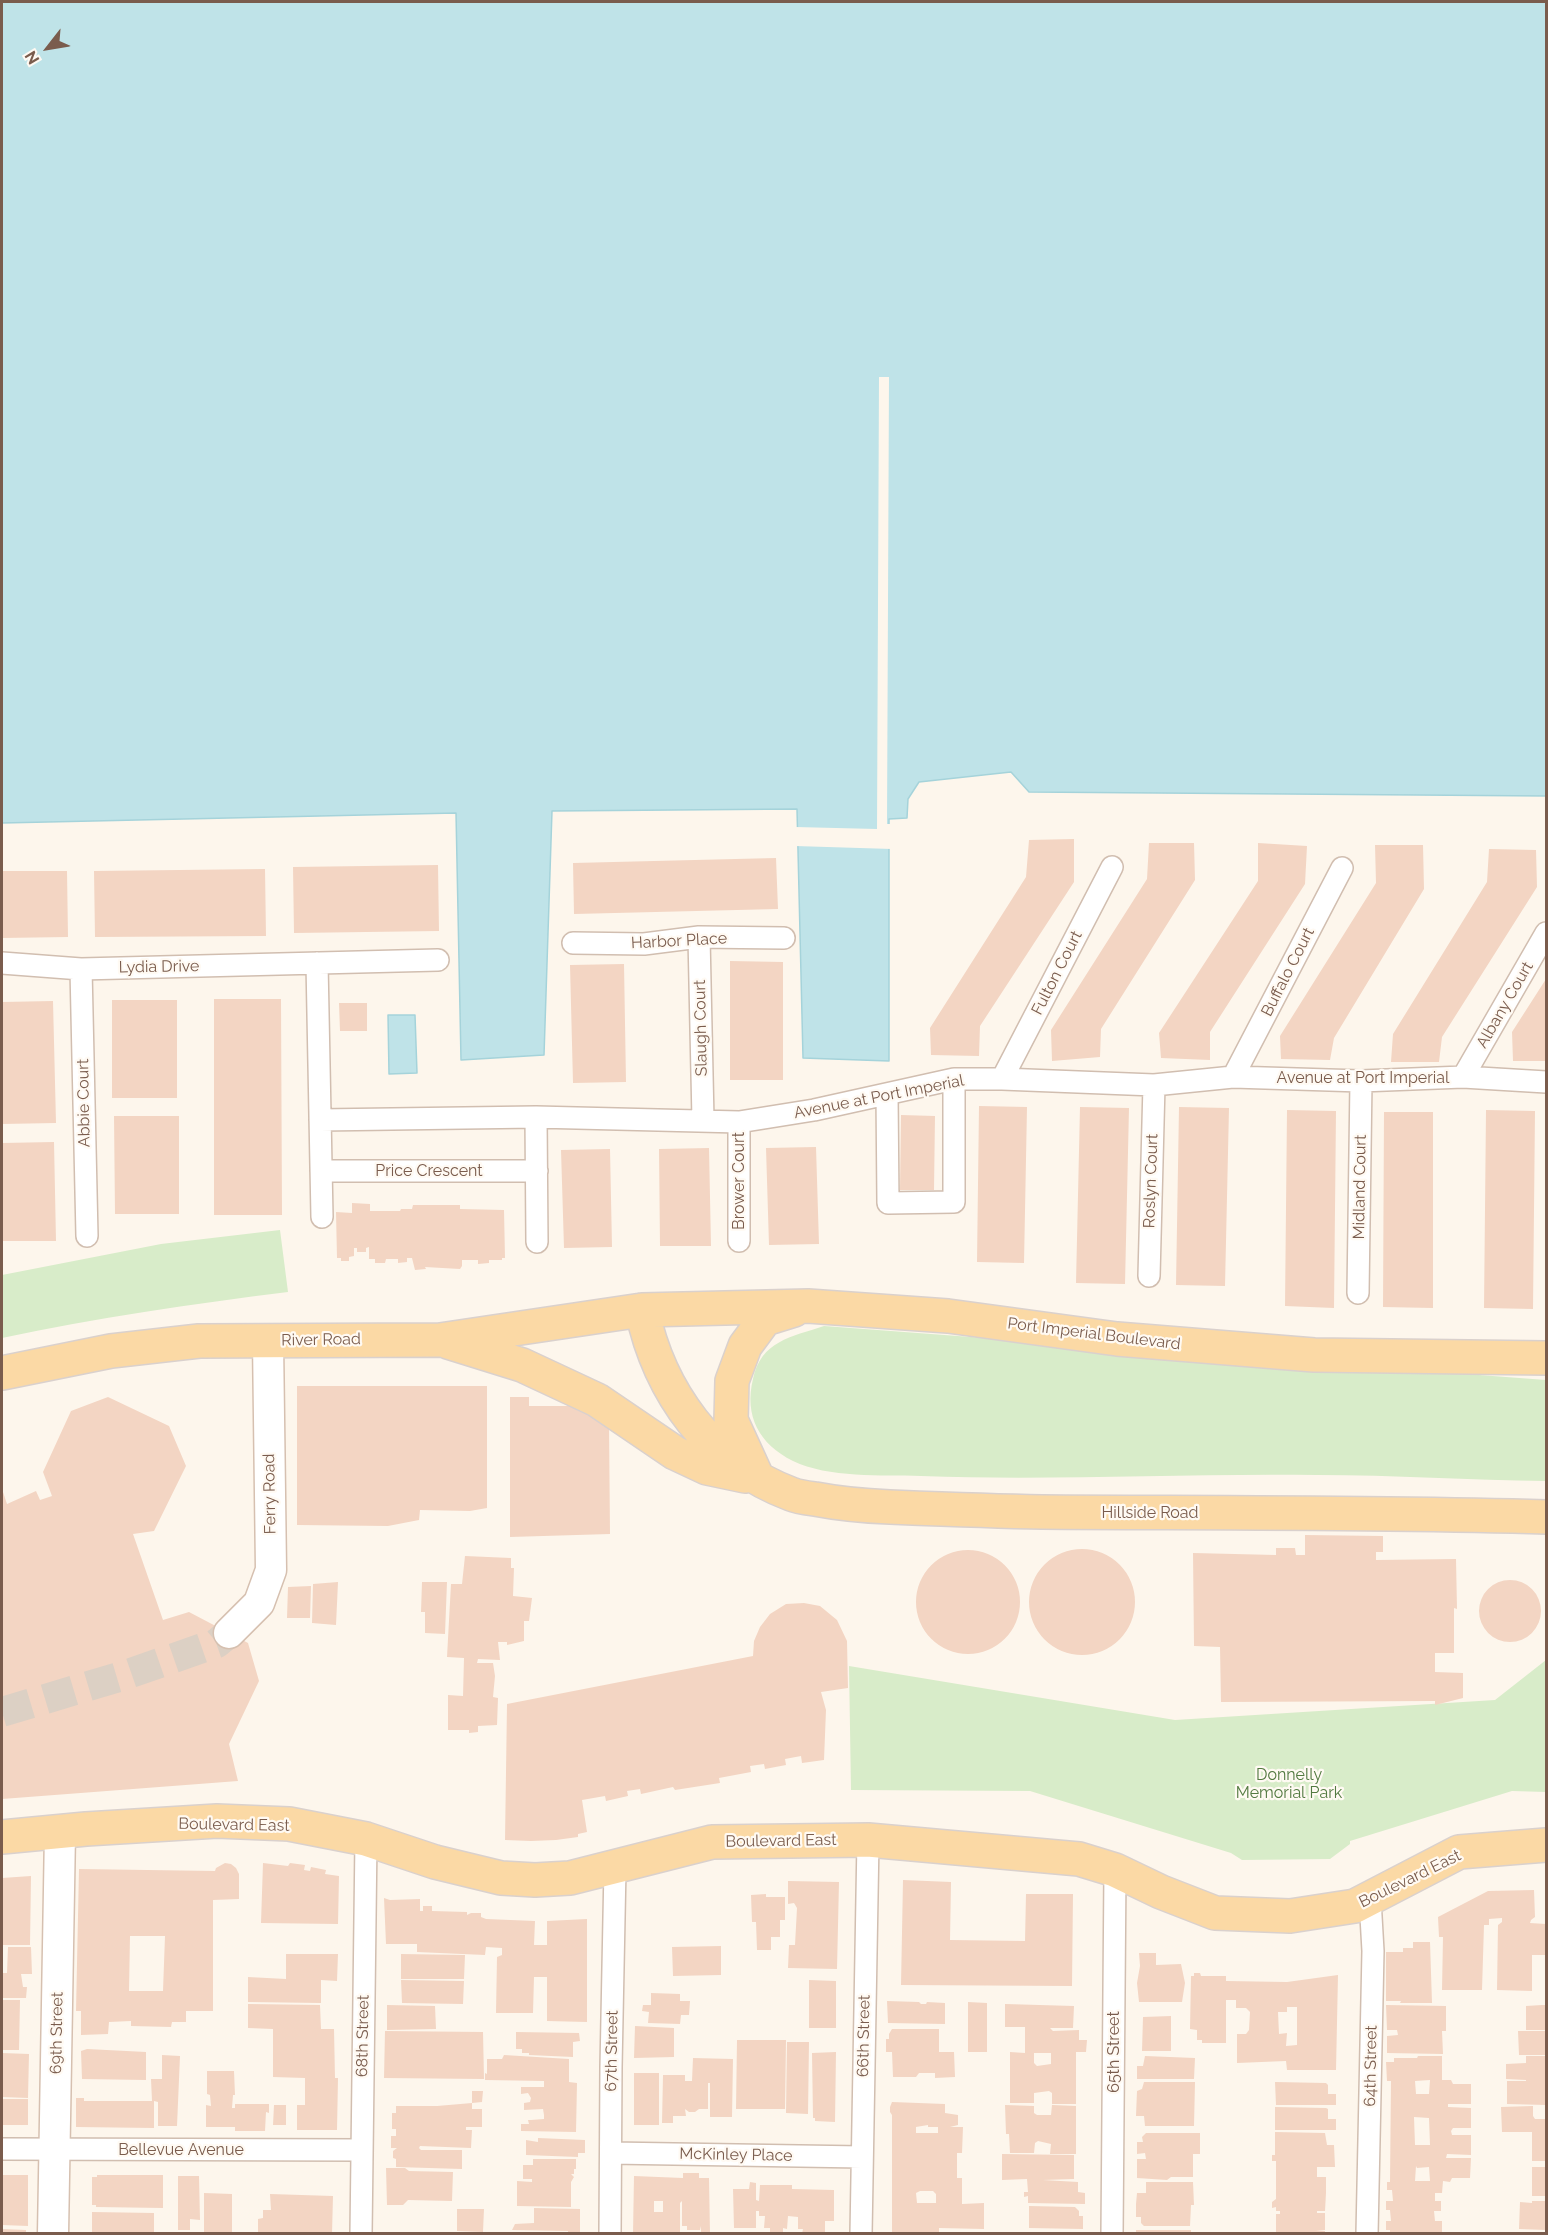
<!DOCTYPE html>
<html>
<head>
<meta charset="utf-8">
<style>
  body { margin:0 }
  #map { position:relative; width:1548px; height:2235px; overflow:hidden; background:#fdf6ec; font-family:Raleway,sans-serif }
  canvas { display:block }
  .frame { position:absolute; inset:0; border:3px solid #7a5c4d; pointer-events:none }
  .north { position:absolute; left:18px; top:18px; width:60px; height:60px; -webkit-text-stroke:4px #fffaf3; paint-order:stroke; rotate:239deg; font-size:16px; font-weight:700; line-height:24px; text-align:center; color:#7a5c4d }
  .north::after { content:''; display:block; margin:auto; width:21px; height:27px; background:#7a5c4d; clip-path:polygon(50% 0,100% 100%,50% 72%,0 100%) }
</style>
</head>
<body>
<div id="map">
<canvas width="1548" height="2235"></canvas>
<div class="frame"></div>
<div class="north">N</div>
</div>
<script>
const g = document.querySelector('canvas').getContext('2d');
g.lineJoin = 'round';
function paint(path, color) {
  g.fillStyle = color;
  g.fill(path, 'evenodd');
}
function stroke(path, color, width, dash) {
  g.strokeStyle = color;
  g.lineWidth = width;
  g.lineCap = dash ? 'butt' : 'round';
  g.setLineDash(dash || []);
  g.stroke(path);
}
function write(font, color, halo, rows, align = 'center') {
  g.font = font + ' Raleway,sans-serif';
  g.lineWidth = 4.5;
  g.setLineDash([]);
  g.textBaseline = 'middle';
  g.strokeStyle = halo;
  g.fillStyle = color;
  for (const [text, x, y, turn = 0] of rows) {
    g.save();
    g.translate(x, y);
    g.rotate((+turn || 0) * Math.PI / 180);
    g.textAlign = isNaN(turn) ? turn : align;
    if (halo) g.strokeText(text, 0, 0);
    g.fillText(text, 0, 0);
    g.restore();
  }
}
const green = new Path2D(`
  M280 1230 288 1292C192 1304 96 1318 2 1338V1275L161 1244Z
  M824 1326 1546 1380V1481C1470 1480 1394 1475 1317 1475 1185 1473 1053 1481 921 1476 882 1475 828 1478 793 1461 759 1444 744 1416 753 1379 761 1341 791 1337 824 1326Z
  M1546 1660V1792L1512 1791 1350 1841V1844L1330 1859 1242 1860 1231 1853 1030 1791 851 1790 849 1666 1175 1720 1495 1700Z`);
const water = new Path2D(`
  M2 2H1546V796L1029 792 1011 772 919 782 908 799 907 818 889 819V1061L803 1058 797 809 552 811 544 1055 461 1060 456 813 2 823Z
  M388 1015H415L417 1073 389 1074Z`);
const pier = new Path2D(`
  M879 377H889L887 824H892V849L795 846V827L877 829Z`);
const building = new Path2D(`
  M1074 839V882L980 1026 979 1056 931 1055 930 1028 1026 877 1029 840Z
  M1149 843H1194L1195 880 1101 1029 1100 1057 1052 1061 1051 1030 1147 879Z
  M1258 843 1307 846 1305 884 1210 1032V1060L1161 1058 1159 1033 1258 881Z
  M1375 845H1423L1424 889 1334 1038 1330 1060 1281 1059 1280 1036 1376 883Z
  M1489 849 1536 850 1537 887 1442 1037 1439 1062H1391L1393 1034 1487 882Z
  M776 858 778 909 574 914 573 863Z
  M438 865 439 931 294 933 293 867Z
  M265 869 266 936 95 937 94 871Z
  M2 871H67L68 937 2 938Z
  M730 961 783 962V1080H730Z
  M624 964 626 1082 573 1083 570 965Z
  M1546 979V1061H1513L1512 1032Z
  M214 999H281L282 1215H214Z
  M112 1000H177V1098H112Z
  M53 1001 56 1123 2 1124V1002Z
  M339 1003H367V1031H340Z
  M979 1106 1027 1107 1024 1263 977 1262Z
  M1080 1107 1129 1108 1125 1284 1076 1283Z
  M1179 1107 1229 1108 1225 1286 1176 1285Z
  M1287 1110 1336 1111 1334 1308 1285 1306Z
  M1486 1110 1535 1111 1533 1309 1484 1308Z
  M1384 1112H1433V1308L1383 1307Z
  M901 1115 935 1116 934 1190H900Z
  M114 1116H179V1214H115Z
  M54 1142 56 1241H2V1143Z
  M816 1147 819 1244 769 1245 766 1148Z
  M709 1148 711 1246H660L659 1149Z
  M610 1149 612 1247 564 1248 561 1150Z
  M352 1203 370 1204V1211H400L401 1209H412L413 1205H460V1209L504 1210 505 1258H502V1260H489V1263L478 1264V1260H462V1266L460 1269 425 1267 426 1269 415 1270 412 1258H407V1262L398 1263V1259H386L385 1263H375V1259H369V1247L366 1248V1252H357V1248H354V1256L349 1257V1261H341V1258H337L336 1212 352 1213Z
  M297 1386H487V1508L470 1511 420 1510 419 1520 388 1526 297 1525Z
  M108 1397 169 1426 186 1466 154 1531 133 1534 163 1620 189 1612 248 1643 259 1681 229 1744 238 1781 2 1799V1489L7 1504 36 1491 40 1500 52 1496 43 1472 71 1411Z
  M510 1397H529V1406H580L609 1424 610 1534 510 1537Z
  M1305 1535 1383 1536V1552H1376V1560L1456 1559 1457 1609 1454 1608V1653H1435V1672L1463 1673V1698L1435 1705V1701L1221 1702 1220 1647 1194 1646 1193 1553 1276 1555V1548H1295L1296 1555H1305Z
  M1029 1602a53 53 0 1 1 106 0a53 53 0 1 1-106 0Z
  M916 1602a52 52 0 1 1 104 0a52 52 0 1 1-104 0Z
  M465 1556 511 1558V1568H514L513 1596 532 1598 529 1621H524V1641L507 1645V1642H498L500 1660 478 1659 477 1663H493L495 1676 493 1697 498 1698 497 1725 478 1726V1732L469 1733V1730H448V1695L463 1696 464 1658 447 1657 451 1584H462Z
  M1479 1611a31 31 0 1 1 62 0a31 31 0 1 1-62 0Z
  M338 1582 336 1625 312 1623 313 1584Z
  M422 1582H447L445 1634 425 1633V1612H421Z
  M311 1586 310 1618H287L288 1587Z
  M804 1603 820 1606 837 1620 847 1641 848 1688 821 1692 826 1710 824 1760 802 1763 801 1756 785 1759 786 1765 765 1769 764 1764 750 1766 751 1772 719 1778 720 1783 675 1790 673 1787 641 1794 640 1789 627 1791 628 1796 606 1801 605 1796 582 1800 587 1832 578 1834V1837L556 1840 531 1841 505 1840 507 1704 753 1656 754 1641 760 1627 770 1614 786 1604Z
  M225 1863 231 1864 236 1868 239 1874V1899L213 1900V2011H186V2022H172L171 2027 131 2026V2021L109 2022 108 2034 81 2035V2011H76L79 1869 215 1871 216 1868ZM130 1936H165L163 1991H129Z
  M263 1863 288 1866 290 1863 305 1865 304 1870 310 1871 311 1867 326 1870 325 1874 339 1876 338 1924 261 1923Z
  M31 1876 30 1945H2V1878Z
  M903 1880 951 1882 950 1940 1025 1941 1026 1894H1073L1072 1986 901 1985Z
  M788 1881 839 1882 837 1969 788 1968 789 1945H795L797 1908 794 1903 788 1904Z
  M1534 1890 1535 1917 1531 1920 1530 1923 1546 1924V1955H1532V1991L1497 1990 1498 1925 1502 1922V1918L1489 1919V1925H1484L1482 1990H1442L1443 1937H1439L1438 1917 1488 1891Z
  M766 1894V1897H785V1920H780V1937H771V1950H757L756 1922H752L751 1895Z
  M384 1898 390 1900 420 1899V1911H423V1906H432V1911L467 1912V1915L471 1913H481V1917L486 1919 535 1921 534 1945H547V1921L587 1919V2022L547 2021V1977H534L533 2013H496L497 1957 502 1955V1948L486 1947 485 1955 417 1952V1944H386Z
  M1413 1942H1430L1432 2003H1400L1401 2001H1386V1952H1403V1948H1413Z
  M721 1946V1975L673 1976 672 1947Z
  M8 1947H31L32 1974H21L23 1987H27L26 1998H2V1973H7Z
  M1139 1953H1156V1965L1181 1964 1185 1983 1182 2002H1139L1137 1983 1140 1966Z
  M286 1954H338L337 1981 321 1980V2003L248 2002V1977L286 1979Z
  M401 1954 465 1955 464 1979H401Z
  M1194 1973H1200L1201 1976H1226V1981L1287 1982 1338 1975 1336 2070H1287L1286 2061 1237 2063V2034H1246L1249 2030 1250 2012 1246 2008H1236V2000H1226V2043H1202V2040H1197V2030L1190 2029 1191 1976H1194ZM1287 2007H1297V2045L1286 2046 1287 2033 1279 2034 1278 2012H1287Z
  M401 1980 464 1981 463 2004 402 2003Z
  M809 1980 836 1981V2028H809Z
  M651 1993 680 1994V2001H690L689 2015H681L680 2024 648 2023 649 2012 642 2011 643 2005H651Z
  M2 2000H20L19 2050H2Z
  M887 2001 919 2002 921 2004H926L927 2002 945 2003V2024L888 2023Z
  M968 2002 987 2003V2052H968Z
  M248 2004 320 2005 321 2029H334L335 2078H338L337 2130H297V2105H305V2078L273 2077V2029L248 2028Z
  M1005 2004 1074 2006 1073 2028H1050L1053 2031 1079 2030V2040H1087L1086 2052H1076V2104H1052V2093L1049 2091 1034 2093V2103H1010V2052L1025 2053V2027H1005ZM1034 2053H1051V2064L1037 2066 1034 2063Z
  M387 2005 435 2006 436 2029 387 2030Z
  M1386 2005 1446 2006V2031H1442L1443 2054 1387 2053V2036L1398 2035 1397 2030H1387Z
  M1542 2005H1546V2030H1526V2006Z
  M1171 2016V2051H1142L1143 2017Z
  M635 2026 674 2028V2057L634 2058Z
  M892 2029H939V2052H954L955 2077 935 2078V2073H919L916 2077H893L892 2052H886V2039H889V2034Z
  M385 2031 483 2032 484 2079 384 2078Z
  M1518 2031H1546V2055H1519Z
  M516 2032 579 2033 580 2041 573 2042V2057L529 2055V2053H522V2049H516Z
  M737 2040H786L785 2109H736Z
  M787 2042H809L808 2114 786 2113Z
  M87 2049 146 2052V2080L82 2079 81 2051Z
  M836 2052 835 2122 815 2121V2118H813L812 2053Z
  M2 2053 29 2054 28 2098 2 2097Z
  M162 2055 180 2056 177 2126H158V2102L154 2101V2128L76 2127V2098H84V2101H152L151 2079H162Z
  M504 2055 569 2059V2082L577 2083 576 2132 521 2131V2124H529L528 2120H531L544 2119V2115L543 2109 524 2110V2103L530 2102 531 2098 528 2093 521 2094V2087H544V2081L485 2080V2073L487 2074V2059H502Z
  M1145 2056 1195 2058 1194 2079H1137V2066H1143Z
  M1418 2056H1442V2080H1434H1451L1453 2084H1471V2104H1448V2107L1471 2108V2128H1453L1451 2131 1452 2135H1471V2155L1447 2154 1446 2158H1471L1470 2178H1452L1450 2182 1443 2181 1442 2193H1435V2201H1441V2211H1434L1435 2221H1442V2232L1390 2234V2230H1386V2221H1391L1390 2210H1386V2201H1393L1392 2190H1387V2182H1390L1391 2081H1387L1386 2062H1394V2058H1417ZM1430 2080 1429 2094H1416L1415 2081ZM1414 2117 1429 2118 1430 2145H1415ZM1416 2166 1417 2168 1429 2167 1430 2181H1415Z
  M1526 2056H1546V2105L1507 2104V2081H1526V2080L1506 2079V2064L1526 2063Z
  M693 2058 733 2059 732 2117H710V2083H708V2109H699L695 2112H689L685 2109 686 2116H673V2123H662L663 2075H685V2081H692Z
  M207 2071H234L235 2095H233L232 2108H235V2104H269V2113L266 2112 265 2131H235V2127H206V2105L211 2106 210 2095 207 2094Z
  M634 2073H659V2125H634Z
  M1144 2082H1195L1194 2126H1145L1144 2116H1136L1137 2091 1142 2089Z
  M1275 2082 1326 2083 1328 2085V2094H1336V2105H1276Z
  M472 2091H483L482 2102 472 2103V2109H482V2127H466V2130H472L471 2148 420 2146 419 2148 421 2150H462V2169L396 2167V2159L393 2158V2151L397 2148H391V2136H396V2129H392V2113H396V2106H437L472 2103Z
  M2 2099H28V2125H2Z
  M892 2102 945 2104V2113L958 2115V2125L950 2127H963L962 2153H957V2178H962V2204L984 2203V2229L939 2228V2234H892V2115L890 2112V2107ZM928 2125V2127H938V2133H916V2127ZM920 2191H933L936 2194V2203H917L916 2193Z
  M274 2105H286V2125H273Z
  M1005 2105 1034 2106V2113L1037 2115H1051L1052 2105 1076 2106V2154H1050L1051 2144 1038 2141 1035 2143 1034 2153H1010L1009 2134H1006Z
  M1533 2106V2116L1535 2119H1546V2161H1532V2132H1502L1501 2107Z
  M1275 2107 1326 2108 1328 2109V2119H1336V2130H1275Z
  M1275 2132 1325 2133 1327 2145H1334L1335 2167H1317V2177H1326V2193L1325 2211H1317V2213H1325V2230H1316L1325 2231V2234H1276V2214H1280V2211H1276V2207L1272 2208V2202L1276 2199V2161H1272V2155H1275Z
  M1146 2133H1200V2154H1193V2177H1171L1167 2180 1137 2178V2159H1146L1145 2153 1137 2154V2142H1143L1142 2137Z
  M538 2138 585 2140V2153H578V2157L526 2155V2140L538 2142Z
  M1002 2154 1074 2155V2179L1043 2180 1078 2182V2192L1085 2193V2204L1028 2203V2196L1024 2197V2192H1028L1027 2179 1002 2180Z
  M533 2159H576V2169H574V2174H571L574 2177 571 2182V2207L517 2206V2181L532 2182V2179H523V2165H533Z
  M1532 2167H1546V2196H1532Z
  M386 2168H405L409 2171 453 2172 452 2201 408 2200 403 2205H387Z
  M683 2173H699V2178H709L710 2234H701V2226L700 2230H687V2226H682V2201L680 2203V2234H633L634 2176 683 2178ZM654 2201H663V2212H654Z
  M2 2175H28V2226L2 2225Z
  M97 2175H163V2208L96 2207V2205H92V2177H97Z
  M178 2176H199L200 2220 190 2219V2230H178Z
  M750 2182 756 2183V2200L759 2201 760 2185H792V2189L834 2190V2221H825V2234H802L803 2229H798V2217L788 2216 787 2229 783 2228V2234H770V2228H764L765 2216H759V2211H756V2228H734L733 2189H749Z
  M1146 2182H1193L1194 2205H1191L1190 2226H1144L1141 2223V2217H1136V2204L1137 2193H1146Z
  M204 2193 232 2194V2234H204Z
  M270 2194 333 2196 332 2234H258V2219L263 2218V2210H271Z
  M1532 2201H1546V2230L1519 2229 1520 2202 1532 2203Z
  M1029 2206 1075 2207 1079 2211V2216H1083V2229L1029 2228Z
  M534 2208 580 2209V2232L568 2234V2231L512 2230 515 2224 534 2223Z
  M457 2209H484L483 2232 457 2231Z
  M92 2212 154 2213V2234H92Z
  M2 2229 26 2230V2234H2Z
  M1136 2230H1191V2234H1136Z`);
const secondaryTunnel = new Path2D(`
  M2 1712 122 1676 217 1643 229 1633`);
const street = new Path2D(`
  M699 937 703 1120
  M573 943 644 944 699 937 784 938
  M2 963 81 969 438 960
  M317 963 322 1217
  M81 969 87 1236
  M1233 1077 1342 868
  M1463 1077 1546 933
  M1002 1079 1112 867
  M887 1094 888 1203 954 1202V1079
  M536 1117 537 1242
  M320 1120 536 1117 739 1122 814 1110 954 1079H1002L1154 1085 1233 1077 1361 1081 1463 1077 1546 1082
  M739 1122V1241
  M321 1171H537
  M1149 1276 1154 1085
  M1358 1293 1361 1081
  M2 2149 361 2150
  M611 2153 862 2157
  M361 2234 366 1839
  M610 2234 611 2067 615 1868
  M861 2234 868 1840
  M1112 2234 1115 1870
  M1367 2234 1373 1951 1370 1899`);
const secondary = new Path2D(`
  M229 1633 259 1603 271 1570 268 1341
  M53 2234 60 1832`);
const primary = new Path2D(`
  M642 1310C659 1392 711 1464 791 1494 798 1497 807 1498 815 1499 841 1504 865 1506 890 1507 941 1509 991 1511 1042 1512 1210 1513 1378 1512 1546 1517
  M448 1342 522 1365 597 1400 675 1453 707 1468 745 1476
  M2 1373 111 1351 199 1341 440 1340 642 1310 808 1306 948 1316 1117 1339 1314 1355 1546 1358
  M757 1477 731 1420 732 1381 745 1346 765 1319 794 1310
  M2 1837 86 1829 217 1821 289 1824 366 1839 435 1862 501 1878 535 1880 570 1878 712 1842 868 1840 1079 1859 1115 1870 1161 1892 1215 1913 1290 1916 1355 1906 1459 1852 1546 1845`);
const streetNames = [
  ["Harbor Place",679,941,-3],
  ["Lydia Drive",159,967,-1],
  ["Buffalo Court",1288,972,-63],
  ["Fulton Court",1057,973,-63],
  ["Albany Court",1505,1005,-60],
  ["Slaugh Court",701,1028,-91],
  ["Avenue at Port Imperial",1363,1078],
  ["Avenue at Port Imperial",879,1097,-11],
  ["Abbie Court",84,1103,-91],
  ["Price Crescent",429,1171],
  ["Brower Court",739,1181,-90],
  ["Roslyn Court",1151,1181,-88],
  ["Midland Court",1360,1187,-89],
  ["Port Imperial Boulevard",1094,1334,7],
  ["River Road",321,1340,-1],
  ["Ferry Road",270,1494,-91],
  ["Hillside Road",1150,1513],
  ["Boulevard East",234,1825,1],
  ["Boulevard East",781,1841,-1],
  ["Boulevard East",1410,1879,-26],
  ["69th Street",57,2033,-89],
  ["68th Street",363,2036,-89],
  ["66th Street",864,2036,-89],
  ["67th Street",612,2051,-89],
  ["65th Street",1114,2052,-90],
  ["64th Street",1371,2066,-89],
  ["Bellevue Avenue",181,2150],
  ["McKinley Place",736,2155,1]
];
const parkNames = [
  ["Donnelly",1289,1775],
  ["Memorial Park",1289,1793]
];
paint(green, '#d8ecc9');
paint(water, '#bfe3e8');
stroke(water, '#a5d3da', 1.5);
paint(pier, '#fdf6ec');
paint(building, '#f3d5c3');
stroke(secondaryTunnel, '#dcd0c4', 30, [30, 15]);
stroke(street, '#d1beb0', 24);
stroke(secondary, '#d6c0b0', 33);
stroke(primary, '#dad1cd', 36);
stroke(street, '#fff', 21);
stroke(secondary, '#fff', 30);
stroke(primary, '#fbd9a5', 33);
write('16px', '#7a5c4d', '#fffaf3', streetNames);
write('16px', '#537a41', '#fffaf3', parkNames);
</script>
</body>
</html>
